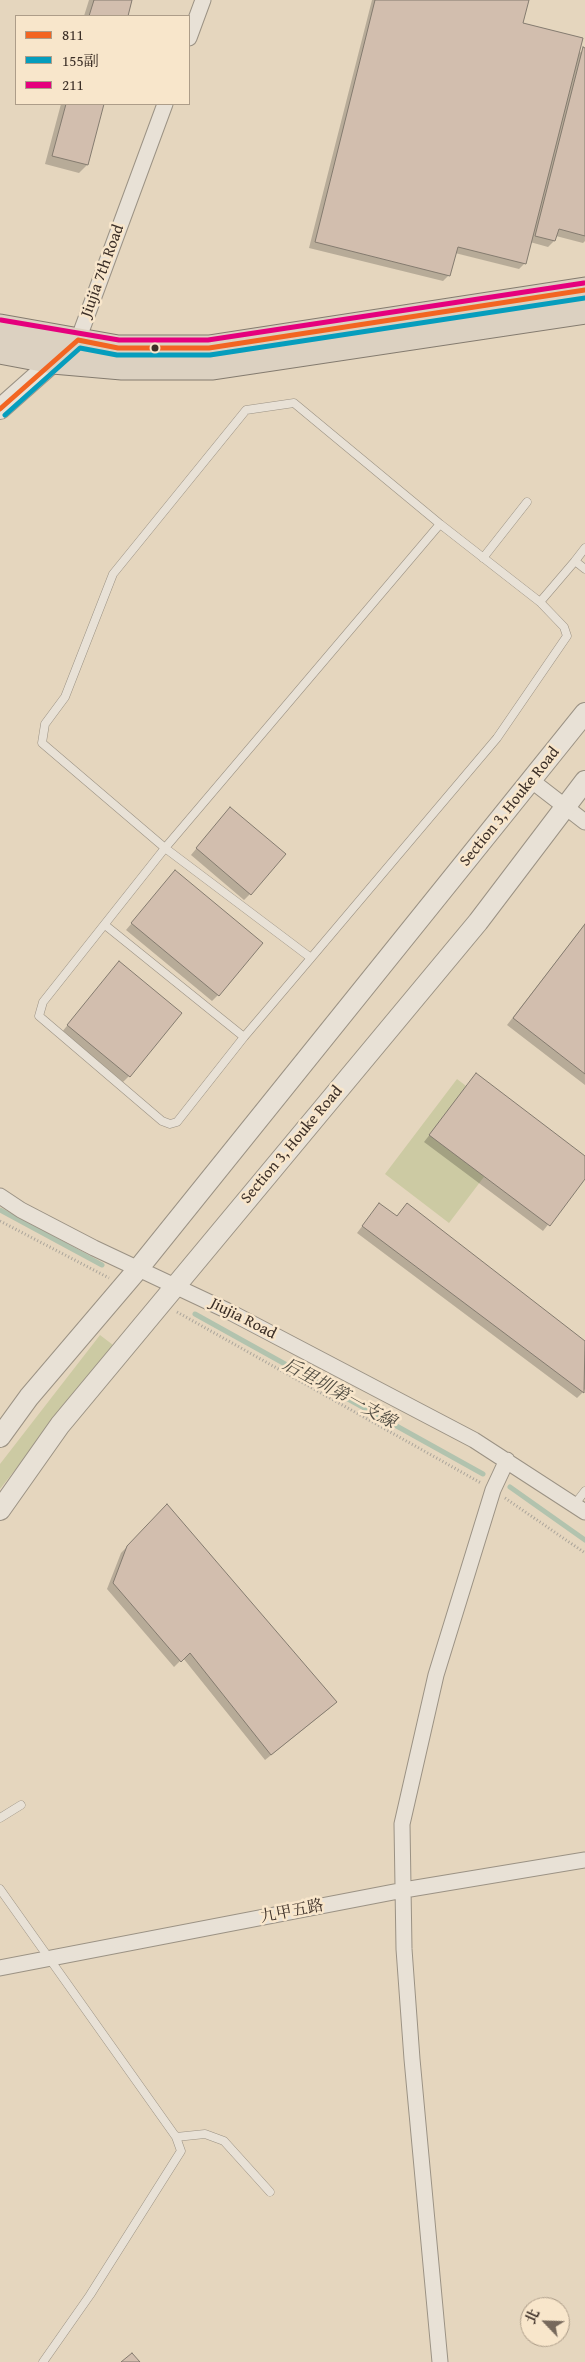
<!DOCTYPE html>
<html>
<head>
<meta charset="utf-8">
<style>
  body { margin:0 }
  #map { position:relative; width:585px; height:2362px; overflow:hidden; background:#e5d6be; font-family:"Gentium Book Plus","Noto Serif TC",serif }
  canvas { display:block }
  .legend { position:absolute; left:15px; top:15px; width:175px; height:90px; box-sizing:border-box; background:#f8e6cb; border:1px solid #ad9d89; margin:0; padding:6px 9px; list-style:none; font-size:15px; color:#3c2f27 }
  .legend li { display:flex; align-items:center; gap:10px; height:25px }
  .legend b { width:25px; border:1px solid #ad9d89 }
  .north { position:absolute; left:520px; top:2297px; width:50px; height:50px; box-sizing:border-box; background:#f8e6cb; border:1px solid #ad9d89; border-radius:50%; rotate:294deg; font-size:14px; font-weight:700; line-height:20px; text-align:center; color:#3c2f27 }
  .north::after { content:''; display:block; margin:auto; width:18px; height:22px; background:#77695c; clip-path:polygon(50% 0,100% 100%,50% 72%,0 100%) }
</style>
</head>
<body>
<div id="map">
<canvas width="585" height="2362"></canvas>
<ul class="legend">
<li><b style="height:6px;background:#f26522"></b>811</li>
<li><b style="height:6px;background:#069dbd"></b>155副</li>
<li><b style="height:6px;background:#e5007d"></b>211</li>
</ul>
<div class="north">北</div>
</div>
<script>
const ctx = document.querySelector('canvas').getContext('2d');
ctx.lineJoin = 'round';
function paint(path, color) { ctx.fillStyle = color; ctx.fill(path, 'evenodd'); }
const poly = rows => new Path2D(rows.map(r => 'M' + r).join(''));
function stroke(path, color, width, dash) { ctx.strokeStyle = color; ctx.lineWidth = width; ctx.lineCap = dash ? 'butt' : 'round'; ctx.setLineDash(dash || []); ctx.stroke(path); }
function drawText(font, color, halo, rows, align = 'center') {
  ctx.font = font + ' "Gentium Book Plus","Noto Serif TC",serif'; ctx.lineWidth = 5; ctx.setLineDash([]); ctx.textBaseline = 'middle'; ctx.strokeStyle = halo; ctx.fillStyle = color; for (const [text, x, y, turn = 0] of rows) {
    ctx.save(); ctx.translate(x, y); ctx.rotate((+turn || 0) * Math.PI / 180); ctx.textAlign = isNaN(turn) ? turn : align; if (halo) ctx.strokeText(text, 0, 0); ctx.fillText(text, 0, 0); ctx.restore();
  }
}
paint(poly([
  [457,1079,521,1128,449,1223,385,1174],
  [100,1335,113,1345,0,1489,0,1464]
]), '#cccaa3');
paint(poly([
  [89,0,131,0,127,16,84,16],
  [372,0,527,0,521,24,578,54,585,49,585,241,583,243,556,236,554,241,548,247,530,242,525,263,519,269,455,253,449,275,443,281,309,248],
  [61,104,103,104,87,165,79,173,45,164],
  [224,815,250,894,244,900,191,855],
  [175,872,218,995,212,1001,126,930],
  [585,924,585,1085,507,1025],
  [113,969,129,1076,123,1082,62,1032],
  [476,1075,585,1158,585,1177,543,1231,424,1142],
  [379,1204,396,1217,407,1205,585,1342,585,1389,583,1392,577,1398,357,1233],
  [167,1506,330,1708,265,1760,183,1658,174,1667,107,1589,121,1553]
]), '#0003');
stroke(poly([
  [0,1210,102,1265],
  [195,1314,483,1474],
  [510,1487,585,1540]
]), '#b2c3ae', 5);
const building = poly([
  [94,0,132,0,128,16,89,16,94,0],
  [375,0,529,0,523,23,583,38,526,264,458,247,450,276,315,242,375,0],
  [583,47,585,48,585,236,559,229,555,241,535,236,583,47],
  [66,104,104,104,88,165,52,156,66,104],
  [230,807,286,854,251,895,196,848,230,807],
  [175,870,263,943,219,996,131,923,175,870],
  [585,924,585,1074,513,1018,585,924],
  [119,961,182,1013,130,1077,67,1025,119,961],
  [476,1073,585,1156,585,1179,550,1226,429,1135,476,1073],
  [379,1203,397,1216,407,1203,585,1341,584,1393,362,1226,379,1203],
  [167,1504,337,1702,271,1755,190,1653,181,1662,113,1583,127,1546,167,1504],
  [132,2353,140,2362,121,2362,132,2353]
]);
paint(building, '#d2beae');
stroke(building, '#847b6f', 1);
const service = poly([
  [585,548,575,561,585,569],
  [483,558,527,502],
  [540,602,575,561],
  [105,925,244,1037],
  [311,958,165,848,42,743,45,724,65,697,113,574,246,410,294,403,440,524,540,602,564,627,567,636,497,738,311,958,244,1037,177,1122,170,1124,162,1121,39,1016,43,1002,165,848,440,524],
  [575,1504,585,1491],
  [0,1818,21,1805],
  [0,1889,176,2137,181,2151,90,2295,43,2362],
  [176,2137,205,2134,224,2141,270,2192]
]);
const minor = poly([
  [189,38,203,0],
  [78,340,165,104],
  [532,781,585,822],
  [0,1196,21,1210,94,1248,230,1312,474,1440,585,1512],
  [0,1968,404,1890,585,1860],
  [440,2362,412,2059,404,1949,402,1824,436,1675,493,1490,507,1460]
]);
const tertiary = poly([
  [0,409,62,354],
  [0,1437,29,1397,138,1269,585,713],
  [0,1510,60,1425,478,922,585,781]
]);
const primary = poly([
  [0,327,118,348,209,348,585,290],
  [0,351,53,361,122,367,213,367,585,311]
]);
stroke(service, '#9b9284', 9);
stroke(minor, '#9b9284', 17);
stroke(tertiary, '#9b9284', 22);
stroke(primary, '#847b6f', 27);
stroke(poly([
  [0,1221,109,1278],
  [177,1312,481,1483],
  [505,1498,585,1553]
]), '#aba59b', 3, [1, 2.5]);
stroke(service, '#e8e1d6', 8);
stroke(minor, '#e8e1d6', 15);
stroke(tertiary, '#e8e1d6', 20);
stroke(primary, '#dcd1c1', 25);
stroke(poly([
  [0,409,78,340,118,348,209,348,585,290]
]), '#f26522', 5);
stroke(poly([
  [5,415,80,348,117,355,210,355,585,298]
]), '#069dbd', 5);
stroke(poly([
  [1,320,119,340,208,340,584,283]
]), '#e5007d', 5);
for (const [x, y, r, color] of [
  [155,348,4.5,"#3c2f27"]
]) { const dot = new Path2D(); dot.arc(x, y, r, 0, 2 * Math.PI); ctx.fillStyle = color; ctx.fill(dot); stroke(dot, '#f8e6cb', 2); }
drawText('16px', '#3c2f27', '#f8e6cb', [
  ["Jiujia 7th Road",103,271,-70],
  ["Section 3, Houke Road",510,807,-51],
  ["Section 3, Houke Road",292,1145,-50],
  ["Jiujia Road",243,1319,27],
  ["九甲五路",292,1912,-11]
]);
drawText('italic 18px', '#4f4b41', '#f8e6cb', [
  ["后里圳第一支線",339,1394,29]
]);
</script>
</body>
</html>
